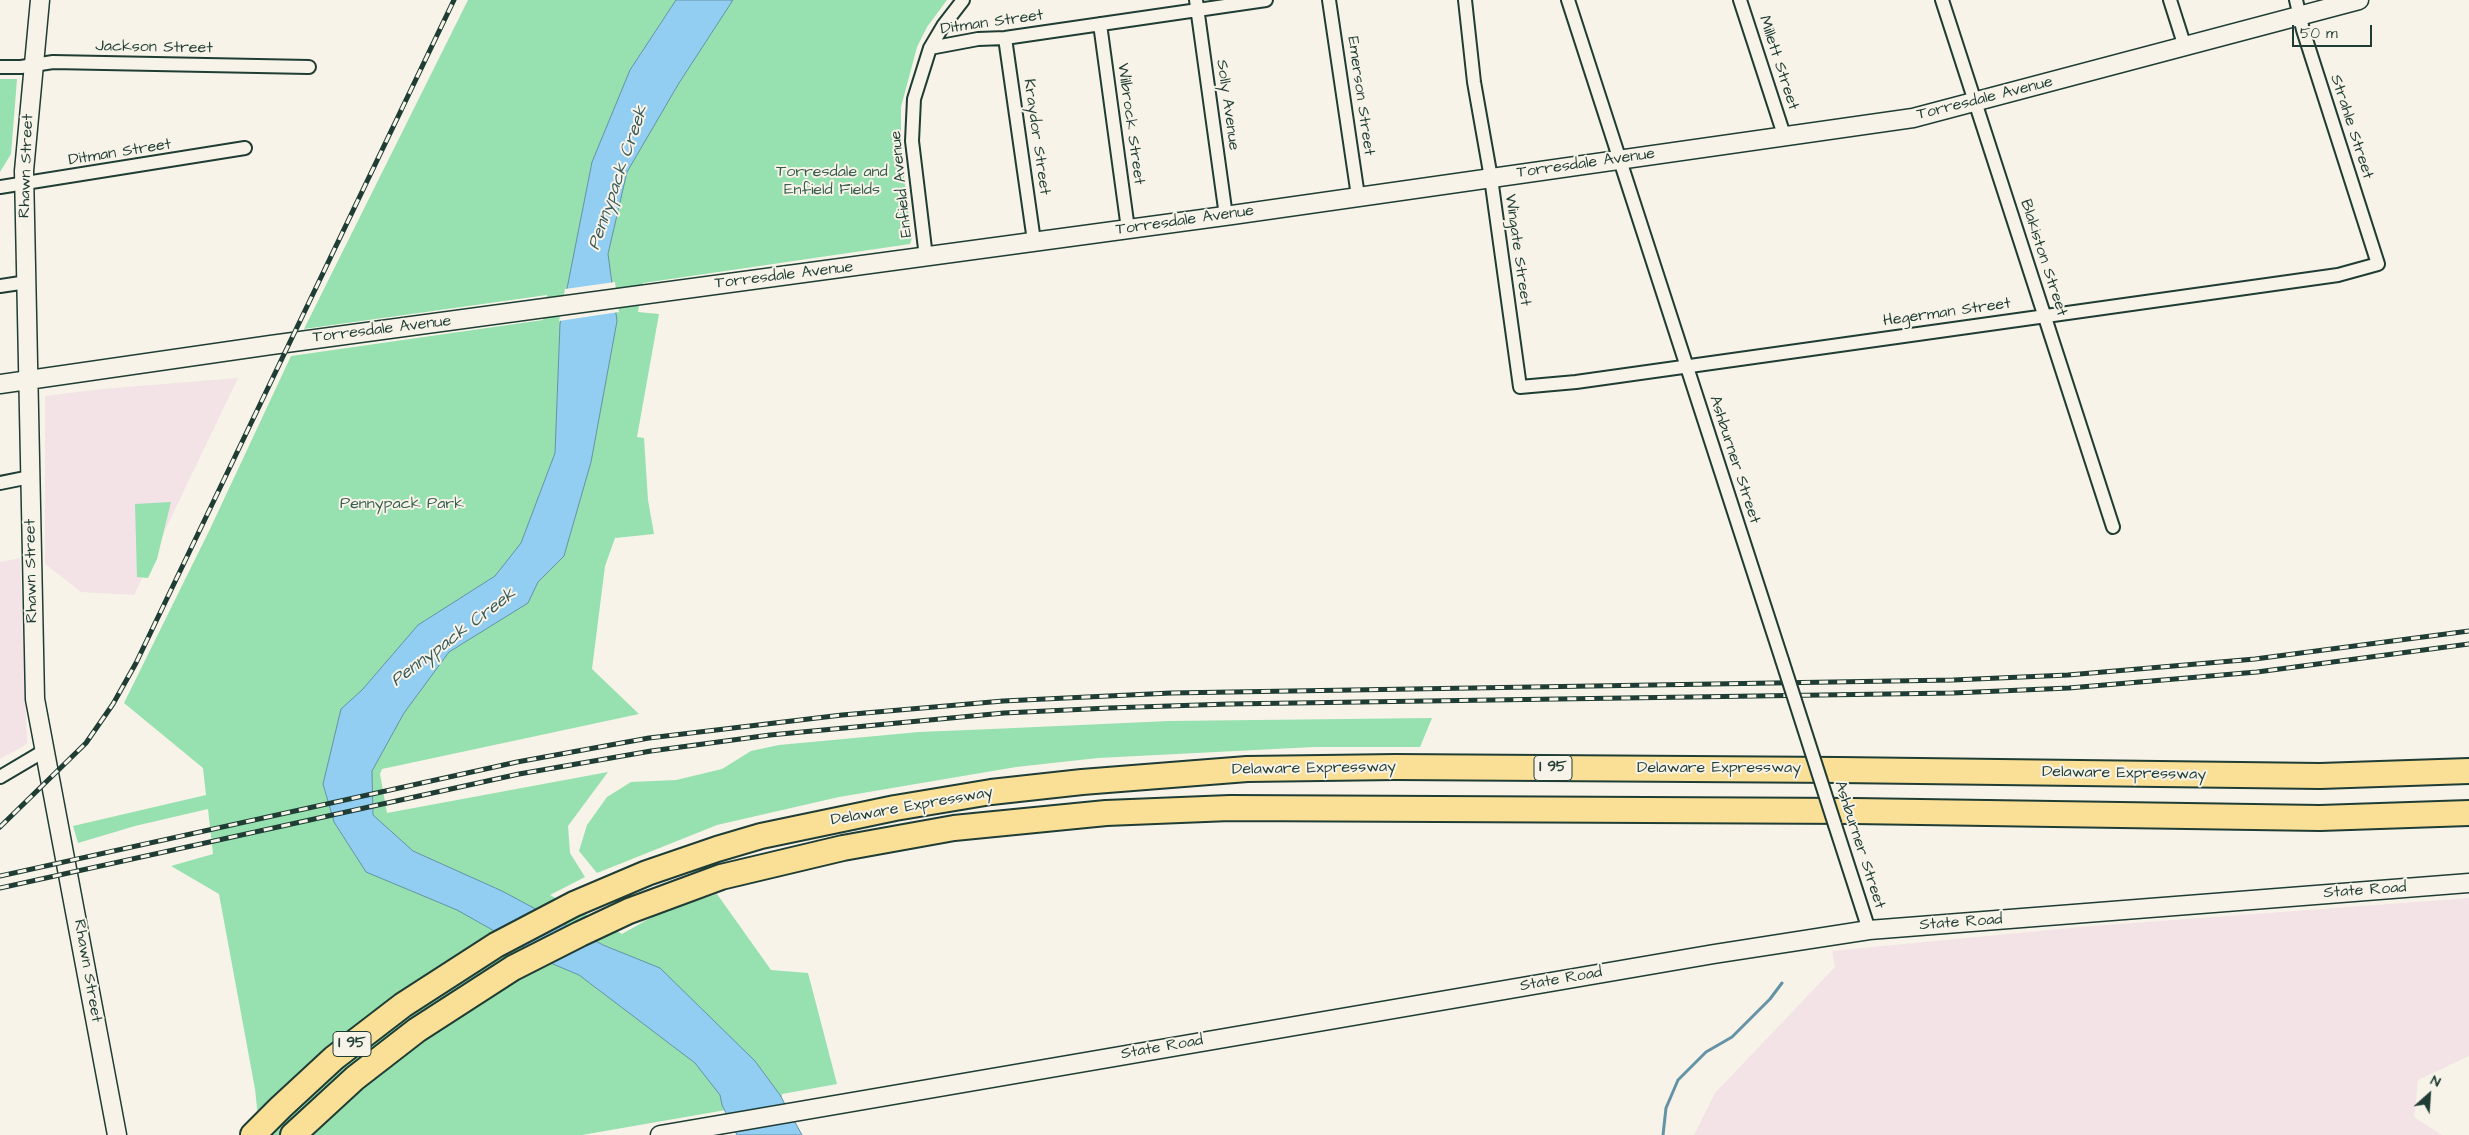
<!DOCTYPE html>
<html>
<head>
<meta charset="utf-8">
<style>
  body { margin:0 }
  #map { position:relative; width:2469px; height:1135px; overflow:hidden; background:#f7f3e8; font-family:"Architects Daughter",sans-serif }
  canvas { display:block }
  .north { position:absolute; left:2404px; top:1070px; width:50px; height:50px; -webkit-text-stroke:4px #f7f3e8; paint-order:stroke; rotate:26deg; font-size:14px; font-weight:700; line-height:20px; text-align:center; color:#1f3d34 }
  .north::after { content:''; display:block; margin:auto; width:18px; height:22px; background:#1f3d34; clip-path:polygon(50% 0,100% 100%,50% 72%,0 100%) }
  .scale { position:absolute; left:2292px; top:25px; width:80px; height:22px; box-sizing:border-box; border:2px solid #1f3d34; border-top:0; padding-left:6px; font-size:15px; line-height:18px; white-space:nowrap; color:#1f3d34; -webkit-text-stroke:4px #f7f3e8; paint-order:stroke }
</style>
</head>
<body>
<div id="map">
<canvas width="2469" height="1135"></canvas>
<div class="north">N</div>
<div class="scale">50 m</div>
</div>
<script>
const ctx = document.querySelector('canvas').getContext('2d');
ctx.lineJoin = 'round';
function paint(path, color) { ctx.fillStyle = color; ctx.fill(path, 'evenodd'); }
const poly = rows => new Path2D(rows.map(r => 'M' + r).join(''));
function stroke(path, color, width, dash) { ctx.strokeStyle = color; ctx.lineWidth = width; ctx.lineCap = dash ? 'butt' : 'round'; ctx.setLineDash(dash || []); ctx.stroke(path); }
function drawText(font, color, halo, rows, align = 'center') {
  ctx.font = font + ' "Architects Daughter",sans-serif'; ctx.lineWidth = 4; ctx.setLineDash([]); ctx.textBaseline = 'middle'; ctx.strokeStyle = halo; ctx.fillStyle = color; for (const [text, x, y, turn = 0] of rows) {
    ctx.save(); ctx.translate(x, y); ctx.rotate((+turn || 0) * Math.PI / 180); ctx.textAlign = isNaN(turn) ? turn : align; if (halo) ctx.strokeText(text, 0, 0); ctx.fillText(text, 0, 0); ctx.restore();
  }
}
paint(poly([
  [238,378,134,595,81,592,45,564,45,396,102,389],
  [20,558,27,744,0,759,0,562],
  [2469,898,2469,1056,2418,1080,2414,1117,2442,1135,1694,1135,1715,1093,1835,967,1832,951,2080,927]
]), '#f3e3e6');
paint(poly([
  [468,0,947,0,927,27,917,47,901,107,901,155,912,238,910,244,643,283,638,312,659,314,637,437,644,438,648,500,654,534,615,538,605,566,592,669,639,714,382,769,380,774,387,813,608,772,568,826,570,853,585,877,550,895,622,934,659,913,717,894,771,970,808,973,837,1084,782,1094,782,1099,766,1103,582,1135,260,1135,255,1089,219,894,171,866,213,854,208,809,135,826,78,843,73,826,206,795,203,768,124,703,210,529,291,356,543,320,547,295,304,329],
  [0,79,17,79,11,154,0,172],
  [171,502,157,559,148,578,137,577,135,504],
  [1432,718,1420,747,1314,747,1098,758,1016,767,839,797,717,825,597,873,579,851,587,825,607,797,631,782,676,780,722,769,751,751,779,745,919,732,992,729,1169,721]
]), '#97e0af');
const water = poly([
  [676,0,733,0,679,83,627,172,608,254,617,321,591,462,564,556,538,582,528,603,449,652,404,713,372,771,373,815,413,851,502,891,603,945,660,968,755,1061,780,1095,802,1135,737,1135,722,1105,720,1095,695,1063,579,975,553,964,457,910,366,872,334,822,323,784,341,709,362,690,418,625,495,576,521,543,555,453,560,324,592,162,630,70,676,0]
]);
paint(water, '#92cdf2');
stroke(water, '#6493a6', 1);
paint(poly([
  [615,282,619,312,559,321,565,289]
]), '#f7f3e8');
stroke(poly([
  [1663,1135,1666,1108,1678,1080,1706,1052,1732,1037,1770,999,1782,983]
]), '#6493a6', 3);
const street = poly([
  [1196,0,1226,216],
  [1329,0,1358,196],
  [1465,0,1474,82,1491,178,1520,387,1576,382,2338,275,2378,264,2303,30,2296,0],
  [1568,0,1782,660],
  [1740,0,1784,135],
  [1942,0,2113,527],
  [2170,0,2185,47],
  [1100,24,1128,229],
  [1005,38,1034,241],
  [930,48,978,39,1005,38,1266,0],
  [0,67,21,67,53,62,309,67],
  [0,187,245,148],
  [926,257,912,141,914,99,930,48,943,26,963,0],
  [0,286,27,282],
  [0,483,30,477],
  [0,777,44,751],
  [1835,825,1869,930]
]);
const secondary = poly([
  [40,0,24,171,35,699,117,1135],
  [0,384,271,345,1232,215,1913,118,2359,0],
  [660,1135,1714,954,1869,930,2469,883]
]);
const highway = poly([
  [253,1135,281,1107,334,1058,403,1005,496,945,574,904,647,873,717,849,761,836,895,808,991,792,1082,782,1247,769,1396,767,1839,770,2320,776,2469,771],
  [293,1135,355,1078,417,1030,513,968,580,934,629,911,721,877,843,848,954,828,1106,813,1230,808,1854,811,2320,818,2469,813]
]);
stroke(street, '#1f3d34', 16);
stroke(secondary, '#1f3d34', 21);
stroke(highway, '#1f3d34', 28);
stroke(street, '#f7f3e8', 12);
stroke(secondary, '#f7f3e8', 18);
stroke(highway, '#fadf96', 24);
const rail = poly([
  [0,827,86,743,113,704,136,663,454,0],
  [0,876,517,762,649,738,842,715,1003,701,1171,693,1953,680,2068,675,2255,659,2469,631],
  [0,888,519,774,651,751,770,735,1004,713,1109,708,1229,704,1953,693,2069,688,2257,672,2469,644]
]);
stroke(rail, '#1f3d34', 5);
stroke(rail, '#f7f3e8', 3, [9]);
const streetBridge = poly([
  [1782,660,1835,825]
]);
stroke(streetBridge, '#1f3d34', 16, []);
stroke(streetBridge, '#f7f3e8', 12);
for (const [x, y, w] of [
  [1553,768,38],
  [352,1044,38]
]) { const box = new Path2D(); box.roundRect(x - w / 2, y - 12.5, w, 25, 4); ctx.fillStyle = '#f7f3e8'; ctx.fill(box); stroke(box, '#1f3d34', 1); }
drawText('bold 15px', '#1f3d34', null, [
  ["I 95",1553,768],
  ["I 95",352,1044]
]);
drawText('16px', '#1f3d34', '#f7f3e8', [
  ["Ditman Street",992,23,-8],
  ["Jackson Street",154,48,1],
  ["Millett Street",1778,63,72],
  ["Emerson Street",1360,96,82],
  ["Torresdale Avenue",1985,99,-14],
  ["Solly Avenue",1227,105,82],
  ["Wilbrock Street",1130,124,82],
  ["Strahle Street",2351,127,72],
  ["Kraydor Street",1036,137,82],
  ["Ditman Street",120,153,-9],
  ["Torresdale Avenue",1586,164,-8],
  ["Rhawn Street",27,166,-88],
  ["Enfield Avenue",902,184,-96],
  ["Torresdale Avenue",1185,221,-8],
  ["Wingate Street",1517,250,82],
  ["Blakiston Street",2043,258,72],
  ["Torresdale Avenue",784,276,-7],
  ["Hegerman Street",1947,313,-8],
  ["Torresdale Avenue",382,330,-7],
  ["Ashburner Street",1734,460,72],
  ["Rhawn Street",32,571,-91],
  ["Delaware Expressway",1314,769,-1],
  ["Delaware Expressway",1719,769],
  ["Delaware Expressway",2124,774,1],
  ["Delaware Expressway",912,807,-10],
  ["Ashburner Street",1859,845,72],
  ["State Road",2365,891,-4],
  ["State Road",1961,923,-4],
  ["Rhawn Street",87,971,80],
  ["State Road",1561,980,-10],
  ["State Road",1162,1048,-10]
]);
drawText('16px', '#375e4d', '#f7f3e8', [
  ["Torresdale and",832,173],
  ["Enfield Fields",832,191],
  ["Pennypack Park",402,505]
]);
drawText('italic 18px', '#365a5a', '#f7f3e8', [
  ["Pennypack Creek",619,178,-71],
  ["Pennypack Creek",454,638,-37]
]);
</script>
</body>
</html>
